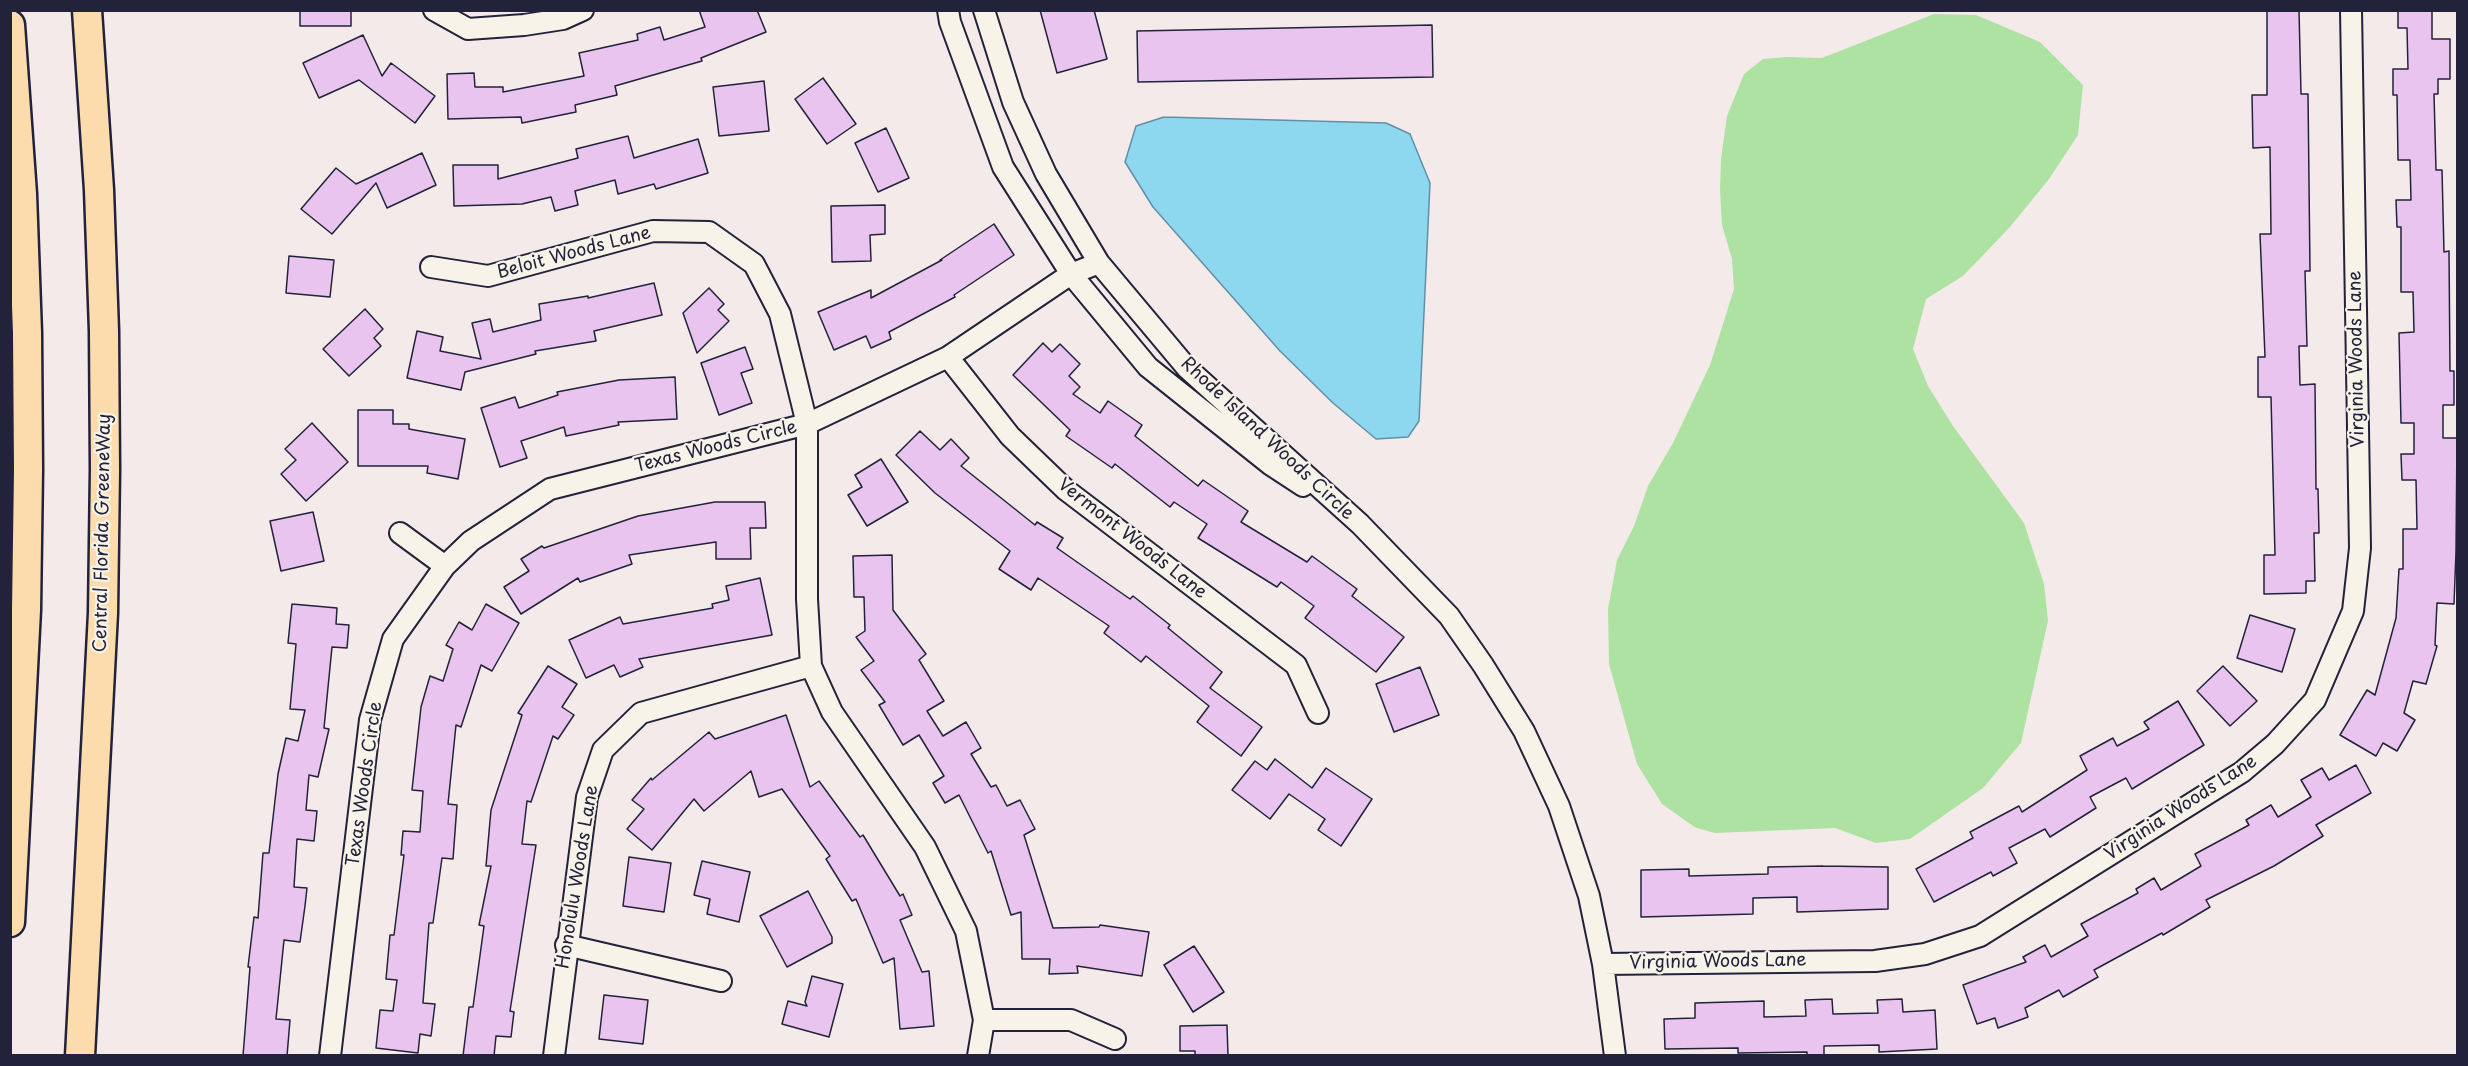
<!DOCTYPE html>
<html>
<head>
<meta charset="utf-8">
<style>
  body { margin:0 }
  #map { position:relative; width:2468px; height:1066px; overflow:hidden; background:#f4eae9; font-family:"Playpen Sans",sans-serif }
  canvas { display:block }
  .frame { position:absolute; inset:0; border:12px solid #22223b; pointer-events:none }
</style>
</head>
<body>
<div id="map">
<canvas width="2468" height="1066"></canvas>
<div class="frame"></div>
</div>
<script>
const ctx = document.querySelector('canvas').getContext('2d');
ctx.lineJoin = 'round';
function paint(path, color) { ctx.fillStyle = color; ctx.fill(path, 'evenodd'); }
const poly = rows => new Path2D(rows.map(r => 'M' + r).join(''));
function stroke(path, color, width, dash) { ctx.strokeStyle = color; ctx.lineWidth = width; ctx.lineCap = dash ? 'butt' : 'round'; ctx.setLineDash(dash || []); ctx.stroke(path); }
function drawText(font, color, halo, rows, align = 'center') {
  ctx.font = font + ' "Playpen Sans",sans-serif'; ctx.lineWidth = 4.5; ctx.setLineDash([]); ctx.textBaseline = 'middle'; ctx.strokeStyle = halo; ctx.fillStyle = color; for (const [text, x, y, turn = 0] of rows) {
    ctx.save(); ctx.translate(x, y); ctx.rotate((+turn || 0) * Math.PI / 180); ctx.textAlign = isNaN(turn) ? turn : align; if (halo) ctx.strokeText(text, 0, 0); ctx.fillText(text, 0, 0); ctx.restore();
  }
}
paint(poly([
  [1934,14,1976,15,2040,42,2083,85,2078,135,2049,179,2010,227,1963,276,1926,299,1913,349,1928,386,1953,426,2024,523,2044,584,2048,621,2021,743,1983,788,1910,839,1876,843,1835,828,1715,833,1696,828,1662,804,1637,764,1609,664,1608,609,1617,560,1634,526,1648,486,1673,443,1710,365,1734,289,1732,259,1722,225,1720,190,1721,159,1727,116,1744,74,1763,59,1786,57,1822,58]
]), '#aee2a3');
const water = poly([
  [1164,117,1386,123,1410,134,1430,183,1419,421,1408,437,1376,439,1333,403,1280,351,1153,207,1125,162,1136,126,1164,117]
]);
paint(water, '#8dd8ee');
stroke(water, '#628fa6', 1.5);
const building = poly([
  [300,10,351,10,351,26,300,26,300,10],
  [699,10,757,10,766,32,701,58,702,61,615,86,617,95,575,105,576,112,522,123,521,117,448,119,447,74,474,73,475,87,503,87,503,92,584,76,579,53,638,40,637,34,660,27,664,40,705,27,699,10],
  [1040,10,1094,10,1107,59,1057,73,1040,10],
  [2267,10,2299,10,2301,94,2308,94,2310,271,2305,271,2307,346,2299,346,2300,385,2315,384,2316,489,2318,489,2319,533,2314,533,2315,581,2306,581,2306,593,2264,594,2264,555,2275,555,2271,397,2258,397,2258,357,2265,357,2260,234,2271,234,2270,147,2253,148,2252,95,2267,95,2267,10],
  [2398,10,2432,10,2432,39,2450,39,2450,79,2438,79,2438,94,2434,94,2436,170,2442,170,2444,252,2449,251,2450,371,2454,371,2454,405,2443,405,2443,438,2457,438,2456,552,2454,604,2437,603,2435,645,2437,646,2426,684,2413,681,2404,713,2415,720,2397,751,2383,743,2376,756,2340,735,2367,690,2375,695,2396,618,2399,569,2403,569,2403,529,2417,529,2416,480,2402,480,2401,454,2414,454,2414,423,2401,423,2399,333,2414,332,2413,292,2401,292,2401,227,2397,227,2396,200,2411,200,2410,160,2398,160,2397,95,2393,95,2393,69,2408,69,2407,28,2398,28,2398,10],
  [1432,25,1433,77,1138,82,1137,31,1432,25],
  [363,35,382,76,391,63,435,96,415,123,359,80,319,98,303,63,363,35],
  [823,78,856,124,827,144,795,99,823,78],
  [764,81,769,131,719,136,713,87,764,81],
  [886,128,909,178,878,192,855,143,886,128],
  [628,136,634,158,698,139,708,173,656,189,654,184,618,194,615,180,575,191,578,205,555,211,551,197,522,204,454,206,453,165,498,165,498,179,578,158,576,149,628,136],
  [422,153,436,185,387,208,376,183,332,234,301,209,336,168,356,184,422,153],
  [885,205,885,234,870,235,871,261,832,262,831,206,885,205],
  [994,224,1014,255,954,295,955,297,889,332,891,339,871,348,866,336,834,350,818,312,871,290,871,298,942,260,940,260,994,224],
  [289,256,334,260,330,297,286,293,289,256],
  [654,283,662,315,594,331,596,341,535,351,536,354,465,372,461,390,407,378,417,331,443,337,440,351,481,359,472,323,490,319,493,332,541,320,539,304,588,296,588,298,654,283],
  [709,288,724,304,718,310,729,321,697,353,683,313,709,288],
  [365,309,383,329,374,338,381,346,349,376,323,349,365,309],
  [1043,343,1052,352,1060,344,1080,364,1069,376,1080,387,1073,394,1100,413,1108,401,1142,425,1135,436,1198,486,1203,480,1248,511,1241,522,1307,562,1312,556,1357,589,1352,596,1404,637,1376,672,1305,618,1314,606,1281,582,1277,587,1198,538,1207,524,1174,502,1170,507,1115,464,1112,468,1066,436,1070,430,1013,375,1043,343],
  [745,347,753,369,741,373,752,403,719,415,701,363,745,347],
  [675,377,677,419,618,422,619,425,566,436,564,427,521,441,527,458,500,467,481,408,515,397,519,408,558,395,557,392,619,380,675,377],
  [358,410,393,410,393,424,409,424,409,429,465,439,458,479,427,473,428,466,358,466,358,410],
  [312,423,348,462,306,501,281,474,296,460,285,449,312,423],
  [920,431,940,450,951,439,969,458,961,466,1035,525,1037,522,1063,538,1057,548,1130,599,1133,596,1170,625,1168,628,1222,672,1210,688,1262,727,1241,756,1197,722,1209,706,1146,656,1141,662,1104,633,1109,626,1038,578,1031,590,999,569,1010,551,935,493,896,455,920,431],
  [881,459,908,502,867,526,848,495,862,487,855,475,881,459],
  [715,502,765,502,766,528,750,528,751,559,716,559,716,542,629,555,632,564,580,582,578,578,521,614,504,587,529,571,521,559,542,546,544,548,638,516,715,502],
  [313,512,324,561,281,571,270,521,313,512],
  [892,555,893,610,926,654,919,660,944,701,927,711,943,736,966,722,981,748,971,754,991,787,996,785,1007,806,1020,800,1035,829,1024,835,1053,928,1099,927,1100,925,1149,932,1142,976,1077,966,1078,973,1049,974,1050,959,1022,959,1021,912,1011,915,991,851,988,853,959,795,945,803,933,783,944,776,919,735,903,745,879,705,885,702,861,670,874,661,856,637,865,631,864,597,854,597,853,556,892,555],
  [760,578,772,635,639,659,643,667,620,677,614,665,586,678,569,640,620,617,623,624,713,608,712,604,729,600,726,586,760,578],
  [292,604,337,608,336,624,349,625,347,648,332,647,324,728,329,729,318,777,309,775,306,810,317,811,314,841,297,839,294,887,307,888,305,906,300,942,284,940,276,1019,290,1020,287,1056,243,1056,250,967,248,967,254,917,258,918,263,853,269,853,278,774,286,738,298,741,305,710,290,709,296,644,288,643,292,604],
  [486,604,519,623,492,671,481,665,461,727,456,725,448,804,457,805,453,859,442,858,433,923,429,923,423,1003,435,1004,431,1036,420,1034,418,1053,376,1048,380,1010,393,1011,397,980,386,979,390,935,394,935,404,855,401,855,403,831,420,832,423,791,412,790,421,707,430,676,443,681,453,649,446,645,459,622,472,630,486,604],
  [2250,615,2295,629,2282,672,2237,658,2250,615],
  [548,666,577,684,562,707,574,715,558,739,553,736,531,802,527,801,522,844,536,845,510,1011,514,1012,511,1037,496,1036,494,1056,463,1056,469,1007,473,1007,484,926,479,925,491,866,486,866,491,810,522,715,518,713,548,666],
  [2223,666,2257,701,2230,726,2197,691,2223,666],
  [1420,667,1439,715,1394,732,1376,684,1420,667],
  [2178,701,2204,745,2132,789,2126,778,2090,797,2096,808,2050,837,2045,829,2009,848,2017,863,1993,876,1991,872,1934,902,1916,869,1973,838,1970,832,2019,806,2022,812,2087,770,2080,756,2113,738,2117,746,2149,729,2144,722,2178,701],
  [786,715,810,787,819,781,860,837,863,835,900,896,903,894,912,915,900,920,922,972,929,971,934,1026,900,1029,894,958,883,963,856,899,852,901,826,859,830,856,782,789,759,797,751,771,704,811,694,799,652,850,627,829,644,809,632,800,651,778,652,780,709,732,715,739,786,715],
  [1275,759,1312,788,1326,768,1372,799,1341,846,1318,830,1325,819,1289,794,1270,819,1232,790,1255,761,1267,770,1275,759],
  [2356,765,2371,793,2316,825,2323,836,2274,866,2206,900,2210,907,2163,935,2162,933,2094,970,2098,977,2063,997,2059,990,2025,1008,2028,1017,1998,1028,1995,1018,1977,1024,1963,985,2026,962,2023,957,2045,945,2051,957,2088,936,2081,924,2138,893,2136,889,2154,878,2161,890,2201,866,2195,854,2249,825,2246,820,2271,805,2278,817,2311,797,2301,780,2322,768,2329,780,2356,765],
  [629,857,671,863,664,912,623,906,629,857],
  [702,861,750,872,739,922,707,914,710,899,694,895,702,861],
  [1823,866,1888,867,1888,909,1797,912,1797,897,1753,898,1753,914,1641,917,1641,870,1689,869,1689,876,1768,874,1768,867,1823,866],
  [808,891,832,937,832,943,787,967,760,916,808,891],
  [1194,946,1224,992,1193,1012,1164,965,1194,946],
  [812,976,843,984,829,1037,782,1024,788,1001,807,1006,805,1002,812,976],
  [604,995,648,1000,643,1044,599,1039,604,995],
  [1832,999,1833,1014,1878,1013,1877,1000,1902,999,1903,1012,1935,1010,1937,1049,1879,1052,1879,1045,1824,1046,1824,1056,1807,1056,1807,1052,1738,1053,1738,1048,1665,1049,1664,1019,1695,1018,1695,1003,1764,1001,1764,1017,1806,1016,1805,1000,1832,999],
  [1227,1025,1228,1056,1195,1056,1195,1051,1180,1051,1180,1026,1227,1025]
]);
paint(building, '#e9c4ef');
stroke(building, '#22223b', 1.5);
const minor = poly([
  [434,10,468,29,524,25,563,19,583,10],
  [948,10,950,22,1003,167,1071,274,1148,367,1271,465,1303,486],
  [984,10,1013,102,1046,174,1099,263,1187,368,1360,524,1449,616,1483,665,1524,731,1559,806,1589,896,1603,964,1615,1056],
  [431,267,488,276,653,231,709,232,754,264,780,314,807,424,807,599,811,666,832,712,925,847,966,931,984,1020,978,1056],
  [948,357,1010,436,1066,490,1296,665,1318,713],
  [400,533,445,566],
  [566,945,721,981],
  [1603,964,1875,961,1925,954,1980,936,2242,772,2275,744,2315,700,2353,611,2360,548,2351,10],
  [984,1020,1071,1020,1115,1039],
  [330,1056,370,720,393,639,445,566,471,541,550,489,807,424,948,357,1071,274,1099,263],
  [554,1056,587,797,603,750,641,713,811,666]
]);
const highway = poly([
  [10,25,22,194,27,333,28,470,26,610,10,922],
  [80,1056,103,613,105,470,104,331,99,190,87,10]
]);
stroke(minor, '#22223b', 24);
stroke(highway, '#22223b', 33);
stroke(minor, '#f7f3e8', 20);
stroke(highway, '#fcdcac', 28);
drawText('18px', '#22223b', '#f7f3e8', [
  ["Beloit Woods Lane",574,253,-15],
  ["Virginia Woods Lane",2357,359,-91],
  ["Rhode Island Woods Circle",1267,439,43],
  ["Texas Woods Circle",716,447,-14],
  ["Central Florida GreeneWay",103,533,-89],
  ["Vermont Woods Lane",1132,539,38],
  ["Texas Woods Circle",365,784,-82],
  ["Virginia Woods Lane",2181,808,-33],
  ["Honolulu Woods Lane",578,877,-81],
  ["Virginia Woods Lane",1718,962,-1]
]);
</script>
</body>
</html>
